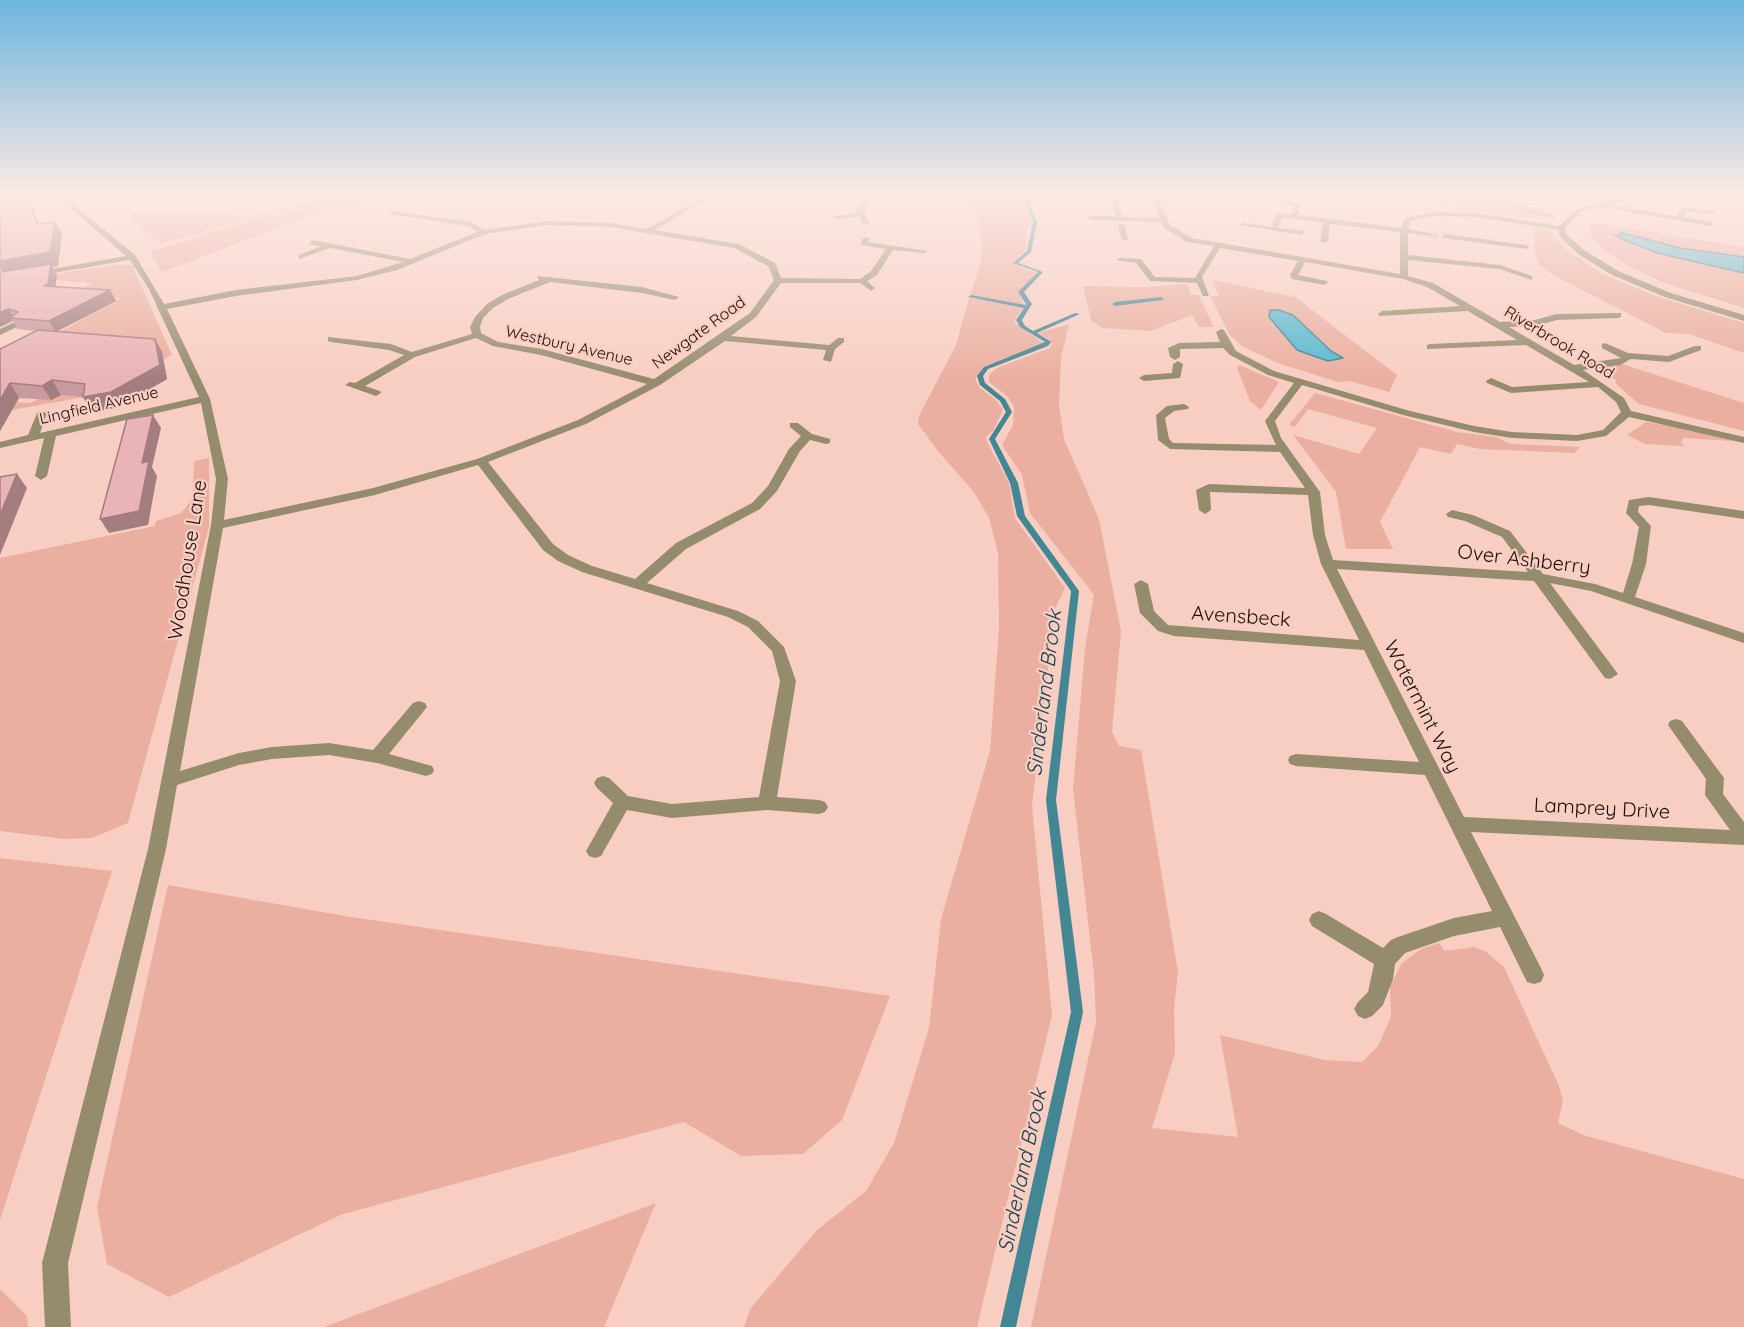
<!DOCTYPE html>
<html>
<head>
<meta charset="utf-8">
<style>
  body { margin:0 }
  canvas { display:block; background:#f8cec3 }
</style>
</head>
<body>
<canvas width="1744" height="1327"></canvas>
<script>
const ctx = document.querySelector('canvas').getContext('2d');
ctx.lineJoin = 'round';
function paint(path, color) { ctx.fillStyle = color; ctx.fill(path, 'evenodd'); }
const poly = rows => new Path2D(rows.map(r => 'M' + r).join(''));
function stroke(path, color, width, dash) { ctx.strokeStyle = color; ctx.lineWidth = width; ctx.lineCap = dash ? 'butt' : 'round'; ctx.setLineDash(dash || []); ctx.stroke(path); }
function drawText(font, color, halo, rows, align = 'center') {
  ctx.font = font + ' Quicksand,sans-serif'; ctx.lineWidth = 4.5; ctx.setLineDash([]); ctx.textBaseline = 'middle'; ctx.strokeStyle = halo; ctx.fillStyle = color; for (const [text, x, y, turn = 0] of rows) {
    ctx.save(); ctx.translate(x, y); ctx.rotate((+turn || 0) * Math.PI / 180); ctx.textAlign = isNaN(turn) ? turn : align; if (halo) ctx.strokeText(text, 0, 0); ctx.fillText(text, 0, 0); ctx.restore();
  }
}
paint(poly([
  [344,194,358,194,227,225,161,244,127,215,135,213,167,212,229,214,246,218],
  [363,194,387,194,312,215,162,272,150,252,230,226],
  [1028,194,1023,202,1032,221,1027,228,1026,251,1013,262,1024,269,1037,273,1018,292,1024,305,970,295,981,263,981,236,972,195],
  [1403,194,1487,194,1554,213,1548,217,1528,218,1476,211],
  [1591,222,1744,247,1744,308,1662,282,1627,265,1601,248,1590,234],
  [1533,225,1550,231,1565,249,1603,274,1656,296,1744,323,1744,353,1689,334,1666,333,1555,276,1540,265,1534,251],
  [114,265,132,265,172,355,108,393,0,412,0,401,31,403,131,347,47,339,121,298,71,295,92,283,29,278],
  [1212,280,1295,297,1397,375,1389,392,1350,381,1338,382,1278,363,1242,346,1230,335,1210,296,1219,296],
  [1184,284,1188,285,1191,295,1199,295,1214,327,1199,327,1192,315,1151,331,1102,328,1091,320,1083,286,1147,287],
  [969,298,1024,307,1016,317,1015,323,1043,343,985,366,975,379,980,388,996,400,1003,410,993,431,985,438,1009,483,1015,518,1065,588,1055,609,1032,806,1052,1015,977,1327,744,1327,750,1309,817,1230,866,1191,894,1143,929,1028,941,919,990,751,999,628,998,553,989,518,974,492,938,451,918,424,919,416,956,345],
  [1069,324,1061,358,1059,404,1064,439,1099,519,1121,631,1112,732,1119,746,1141,750,1178,973,1174,1008,1175,1053,1152,1128,1238,1137,1220,1035,1325,1060,1362,1062,1378,1046,1391,1017,1390,986,1402,963,1421,949,1439,943,1445,951,1474,947,1485,951,1504,967,1559,1086,1563,1101,1558,1123,1583,1135,1744,1179,1744,1327,1031,1327,1096,1022,1094,975,1073,789,1085,648,1094,595,1030,513,1022,475,1002,445,1013,425,1014,406,1007,396,989,382,989,375,997,368,1050,348,1052,345,1050,340,1038,333],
  [1622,364,1744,403,1744,431,1639,404,1616,384,1616,380,1597,367],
  [1239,365,1279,382,1261,410,1250,401,1237,368],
  [1315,393,1457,432,1496,437,1511,444,1580,447,1574,453,1480,449,1457,444,1451,454,1420,447,1380,522,1393,549,1346,549,1336,492,1293,435,1359,454,1377,428,1308,409,1295,427,1289,425],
  [1646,422,1710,433,1734,441,1684,438,1681,442,1684,446,1645,444,1627,435],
  [209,458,209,527,128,823,92,838,64,839,0,831,0,558,155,526,156,521,181,513,190,502,193,493,194,461],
  [0,858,112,871,0,1220],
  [168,885,345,916,890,996,842,1120,803,1154,741,1156,684,1122,340,1215,169,1297,107,1264,97,1207],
  [656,1203,604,1327,324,1327],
  [0,1289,27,1316,28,1327,0,1327]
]), '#eaafa0');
const water = poly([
  [1620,232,1680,248,1744,257,1744,273,1657,253,1620,238,1620,232],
  [1270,310,1279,310,1293,315,1331,351,1343,358,1328,361,1297,350,1269,317,1270,310]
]);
paint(water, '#53bad0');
stroke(water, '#438694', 1.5);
paint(poly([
  [1030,194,1034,194,1029,202,1037,222,1031,252,1018,263,1043,272,1024,292,1032,304,1022,320,1025,326,1033,331,1075,313,1080,314,1037,333,1050,341,1051,342,1048,346,988,369,983,376,985,383,1005,399,1012,412,995,439,1018,483,1025,516,1079,591,1056,800,1083,1012,1016,1327,1000,1327,1071,1012,1046,800,1071,591,1017,516,1010,483,989,439,1006,412,1000,401,980,385,977,376,984,367,1045,342,1020,327,1016,320,1024,308,968,297,971,295,1026,305,1026,304,1018,292,1038,272,1013,263,1027,251,1033,222,1025,202,1030,194],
  [1463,194,1469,194,1556,217,1554,218,1463,194],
  [1612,234,1620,235,1622,236,1620,237,1614,236,1612,234],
  [1161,297,1164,299,1163,300,1115,306,1112,304,1115,302,1161,297]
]), '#438694');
stroke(poly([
  [1430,234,1446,236]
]), '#d7b1a7', 8, [8, 4]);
paint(poly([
  [54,194,61,194,135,255,164,304,236,290,357,276,403,262,330,248,299,259,299,255,321,246,309,244,312,240,410,259,477,232,469,226,389,214,391,211,471,222,484,230,548,221,610,223,647,229,709,194,716,194,655,230,739,244,775,263,781,278,860,279,871,271,886,249,861,245,862,239,866,237,870,239,868,242,928,251,924,253,893,250,877,275,867,281,875,288,871,291,860,283,781,283,756,317,731,336,829,345,838,338,844,338,844,342,835,349,831,362,823,360,826,350,725,341,660,385,586,424,488,462,553,544,568,555,592,566,635,579,676,543,752,503,768,486,789,449,801,436,790,427,790,423,798,423,812,434,830,439,830,443,826,444,810,440,800,451,777,491,760,509,686,549,647,583,738,611,758,621,784,647,796,681,777,797,819,800,825,802,828,807,825,812,819,814,767,810,672,818,627,810,601,856,595,858,589,856,586,851,613,803,597,788,594,783,597,778,603,776,609,778,628,796,672,804,759,797,780,681,772,651,748,627,728,617,582,572,558,561,543,550,478,465,375,495,223,528,180,771,239,753,272,747,329,743,373,750,413,703,419,701,425,703,427,707,389,754,432,766,434,770,432,774,426,776,377,763,329,755,272,759,239,765,177,785,166,849,68,1263,71,1327,45,1327,42,1263,148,849,211,525,216,479,201,403,56,436,47,476,41,480,35,476,44,438,0,448,0,442,28,435,38,411,47,413,40,433,199,397,149,289,130,260,0,282,0,278,126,256,54,194],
  [548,225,610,227,734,248,768,266,774,280,750,313,654,379,542,349,498,342,481,333,480,327,483,318,493,308,508,299,550,282,642,293,675,300,679,297,642,287,537,276,539,280,502,295,487,304,475,317,470,327,472,334,412,352,391,344,328,337,328,341,331,342,389,350,404,355,355,383,350,382,345,385,376,396,381,393,380,391,365,386,415,357,476,338,493,346,541,355,647,384,578,420,477,459,373,488,224,520,228,479,210,399,167,309,236,296,357,280,397,270,485,234,548,225],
  [176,194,216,194,179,196,176,194],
  [558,194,567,194,550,201,545,200,558,194],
  [869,194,875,194,864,210,869,224,863,224,860,217,836,219,832,217,858,213,856,210,869,194],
  [1150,194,1156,194,1170,225,1192,238,1400,274,1400,232,1330,224,1328,241,1324,243,1320,241,1323,223,1282,217,1278,228,1305,231,1302,235,1240,225,1244,223,1271,227,1276,213,1292,214,1293,207,1284,202,1287,200,1299,205,1299,215,1401,228,1405,218,1432,212,1476,213,1559,226,1576,210,1637,194,1647,194,1610,205,1677,216,1681,209,1687,207,1717,212,1715,215,1687,211,1683,217,1714,222,1711,226,1601,207,1580,212,1565,228,1566,234,1584,250,1618,271,1671,293,1744,315,1744,321,1665,297,1612,275,1578,254,1560,237,1558,230,1476,217,1432,216,1411,221,1408,229,1434,234,1430,236,1408,233,1408,255,1500,265,1532,276,1532,280,1499,269,1408,260,1408,276,1433,283,1500,322,1535,320,1556,314,1621,313,1621,317,1618,318,1557,320,1536,326,1509,327,1574,365,1621,358,1602,348,1602,344,1605,343,1628,353,1668,356,1695,346,1701,346,1701,350,1669,362,1631,359,1620,365,1583,370,1624,398,1631,411,1744,437,1744,443,1629,417,1606,436,1577,441,1512,438,1474,432,1403,415,1302,385,1275,421,1281,438,1320,492,1325,535,1333,560,1528,572,1502,537,1465,521,1448,517,1446,514,1452,510,1473,515,1510,531,1543,574,1595,584,1623,593,1632,564,1639,527,1626,513,1629,500,1649,497,1744,511,1744,519,1649,505,1639,506,1638,512,1651,526,1646,564,1635,597,1744,633,1744,643,1591,591,1550,583,1615,670,1618,674,1610,679,1605,678,1534,581,1337,569,1464,817,1730,830,1705,795,1706,779,1668,725,1670,721,1676,719,1682,721,1724,778,1723,794,1744,822,1744,845,1471,832,1541,968,1544,975,1541,982,1534,984,1527,982,1500,927,1454,936,1405,953,1395,964,1393,979,1383,1005,1372,1016,1365,1019,1358,1016,1354,1009,1358,1002,1368,992,1374,964,1312,926,1309,920,1312,914,1319,911,1326,914,1383,948,1391,940,1398,937,1454,918,1492,911,1425,775,1296,766,1290,764,1288,760,1290,756,1296,754,1419,762,1364,650,1174,636,1158,631,1140,613,1134,584,1141,580,1148,584,1154,611,1168,625,1359,640,1321,564,1313,535,1308,495,1210,492,1211,510,1205,514,1199,510,1196,490,1209,484,1305,488,1280,452,1170,449,1158,440,1156,415,1167,406,1184,404,1189,407,1188,409,1174,411,1165,418,1169,439,1173,443,1276,445,1265,421,1294,383,1268,375,1230,355,1223,348,1180,349,1180,357,1175,360,1170,357,1168,348,1179,343,1220,342,1216,332,1221,329,1224,330,1236,351,1274,371,1410,411,1474,426,1512,432,1577,435,1603,430,1621,412,1616,402,1598,387,1511,393,1487,383,1486,381,1491,378,1512,387,1589,382,1526,345,1427,349,1427,345,1430,344,1517,340,1468,311,1379,316,1378,314,1382,311,1460,306,1427,287,1403,279,1305,262,1298,275,1327,281,1328,283,1324,285,1292,279,1290,275,1298,261,1220,248,1202,277,1209,296,1203,296,1197,283,1150,281,1136,263,1116,260,1120,258,1141,259,1155,277,1195,278,1214,246,1187,242,1164,228,1162,222,1091,220,1087,218,1091,216,1115,216,1112,202,1115,200,1118,202,1122,217,1160,218,1150,194],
  [1384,194,1396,194,1410,198,1407,200,1384,194],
  [1118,223,1125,225,1128,241,1121,239,1118,223],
  [1446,234,1526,245,1530,247,1526,249,1443,238,1446,234],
  [15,322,23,324,0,335,0,329,15,322],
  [1178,361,1183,364,1180,378,1144,381,1139,378,1144,375,1172,373,1173,364,1178,361]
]), '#958c6e');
paint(poly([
  [0,194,26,195,32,207,39,224,55,222,62,234,58,266,52,267,57,275,55,287,110,290,116,301,57,331,155,339,162,352,167,379,119,407,92,412,83,397,61,395,51,400,19,398,0,431,0,349,37,331,17,329,13,321,0,327,0,272,3,272,2,270,0,270]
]), '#c89a9d');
paint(poly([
  [26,195,32,207,44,237,37,224],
  [55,222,62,234,58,266,52,267,57,275,54,295,5,275,2,270,0,270,0,261],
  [110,290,116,301,56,332,49,321],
  [9,309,14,318,10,318,13,321,0,327,0,312],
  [155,339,162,352,167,379,119,407,92,412,83,397],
  [52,380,61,395,51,400,42,386],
  [10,383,19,398,0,431,0,400],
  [153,415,161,428,152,467,157,476,148,525,109,533,100,519,142,463],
  [17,474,27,488,0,555,0,515]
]), '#a37d80');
const building = poly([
  [0,194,23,194,26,195,37,224,55,222,50,252,0,261,0,194],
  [51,264,48,284,44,286,110,290,49,321,10,318,18,312,9,309,0,312,0,272,51,264],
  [38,330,155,339,160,365,111,392,83,397,85,384,52,380,42,386,10,383,0,400,0,349,38,330],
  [153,415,142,463,149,461,139,511,100,519,127,419,153,415],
  [17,474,0,515,0,477,17,474]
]);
paint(building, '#e9b3b7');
stroke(building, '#a37d80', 1.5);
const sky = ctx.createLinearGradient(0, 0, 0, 380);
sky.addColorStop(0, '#6cb6de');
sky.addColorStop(0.51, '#fce9e4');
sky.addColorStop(1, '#fce9e400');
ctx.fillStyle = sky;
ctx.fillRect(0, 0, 1744, 380);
drawText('16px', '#1d0c08', '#f8cec3', [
  ["Newgate Road",699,333,-36],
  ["Riverbrook Road",1559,343,31],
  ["Westbury Avenue",569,346,13],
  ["Lingfield Avenue",99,406,-13]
]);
drawText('20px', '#1d0c08', '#f8cec3', [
  ["Woodhouse Lane",188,560,-81],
  ["Over Ashberry",1524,560,7],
  ["Avensbeck",1241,617,4],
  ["Watermint Way",1422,707,63],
  ["Lamprey Drive",1602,809,3]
]);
drawText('italic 21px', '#103f49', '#f8cec3', [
  ["Sinderland Brook",1045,693,-83],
  ["Sinderland Brook",1023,1171,-78]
]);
</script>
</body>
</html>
